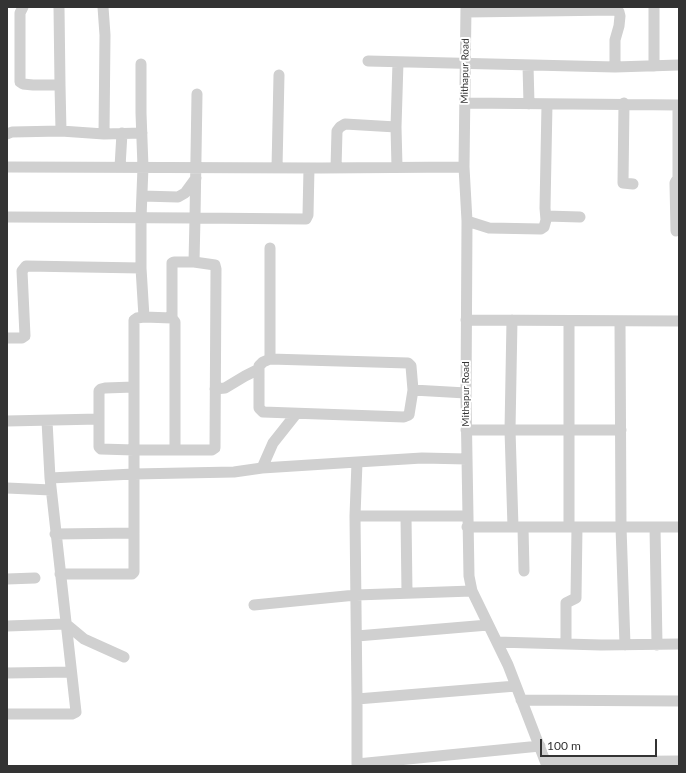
<!DOCTYPE html>
<html>
<head>
<meta charset="utf-8">
<style>
  body { margin:0 }
  #map { position:relative; width:686px; height:773px; overflow:hidden; background:#fff; font-family:Lato,sans-serif }
  canvas { display:block }
  .frame { position:absolute; inset:0; border:8px solid #333; pointer-events:none }
  .scale { position:absolute; left:540px; top:739px; width:117px; height:18px; box-sizing:border-box; border:2px solid #333; border-top:0; padding-left:5px; font-size:12px; line-height:14px; white-space:nowrap; color:#333; -webkit-text-stroke:3px #fff; paint-order:stroke }
</style>
</head>
<body>
<div id="map">
<canvas width="686" height="773"></canvas>
<div class="frame"></div>
<div class="scale">100 m</div>
</div>
<script>
const ctx = document.querySelector('canvas').getContext('2d');
ctx.lineJoin = 'round';
const poly = rows => new Path2D(rows.map(r => 'M' + r).join(''));
function stroke(path, color, width, dash) { ctx.strokeStyle = color; ctx.lineWidth = width; ctx.lineCap = dash ? 'butt' : 'round'; ctx.setLineDash(dash || []); ctx.stroke(path); }
function drawText(font, color, halo, rows, align = 'center') {
  ctx.font = font + ' Lato,sans-serif'; ctx.lineWidth = 4; ctx.setLineDash([]); ctx.textBaseline = 'middle'; ctx.strokeStyle = halo; ctx.fillStyle = color; for (const [text, x, y, turn = 0] of rows) {
    ctx.save(); ctx.translate(x, y); ctx.rotate((+turn || 0) * Math.PI / 180); ctx.textAlign = isNaN(turn) ? turn : align; if (halo) ctx.strokeText(text, 0, 0); ctx.fillText(text, 0, 0); ctx.restore();
  }
}
stroke(poly([
  [23,7,20,13,20,82,23,84,33,85,60,85,59,7],
  [103,7,105,35,104,134],
  [466,7,464,167,467,221,466,399,469,576,472,591,508,665,547,766],
  [466,12,617,10,619,12,620,16,619,26,615,40,615,67],
  [368,61,615,67,679,65],
  [141,64,141,113,143,167,141,218,141,268,144,317],
  [528,65,529,104],
  [654,66,654,7],
  [60,85,61,131],
  [197,94,195,218,306,219,308,215,309,168],
  [465,103,679,105],
  [624,103,623,183,633,184],
  [7,134,12,132,61,131,104,134,142,133],
  [7,167,321,168,464,167],
  [120,167,122,133],
  [397,167,396,127,398,62],
  [277,168,279,75],
  [336,168,337,131,340,127,345,124,396,127],
  [678,180,678,105],
  [142,196,178,197,185,193,196,178],
  [546,216,580,217],
  [7,217,195,218,194,262],
  [467,221,489,228,541,229,544,227,546,220,545,208,547,104],
  [676,231,675,183,676,181,679,180],
  [172,318,144,317,137,318,134,320,134,450,212,450,215,448,216,269,215,265,194,262,174,262,172,263,172,318,175,322,175,450],
  [466,320,679,321],
  [512,320,510,430,513,527],
  [620,321,621,527,625,645],
  [7,338,22,338,25,336,22,271,26,266,141,268],
  [270,359,408,363,411,366,413,390,409,415,404,417,263,412,259,408,259,366,263,362,270,359],
  [270,359,270,248],
  [215,389,225,388,245,376,259,369],
  [413,390,466,393],
  [7,421,99,419],
  [466,430,621,430],
  [357,462,422,458,467,459],
  [262,468,357,462,355,516,357,699],
  [50,478,134,474,234,472,262,468,273,443,296,414],
  [7,488,51,490],
  [355,516,467,516],
  [406,516,407,593],
  [467,527,679,527],
  [523,527,524,571],
  [569,527,569,321],
  [655,527,657,645],
  [55,534,134,533],
  [60,574,132,574,134,572,134,450,101,449,99,447,99,391,101,389,105,388,134,387],
  [7,579,35,578],
  [254,605,356,595,472,591],
  [7,626,66,624,84,639,124,657],
  [357,636,488,625],
  [497,642,601,645,679,644],
  [566,644,566,603,576,598,577,527],
  [7,673,71,672],
  [521,700,679,701],
  [7,714,72,714,76,712,50,478,47,421],
  [546,762,679,761],
  [357,764,540,746],
  [357,766,357,699,516,686]
]), '#d0d0d0', 11);
drawText('10px', '#333', '#fff', [
  ["Mithapur Road",465,71,-89],
  ["Mithapur Road",466,394,-90]
]);
</script>
</body>
</html>
